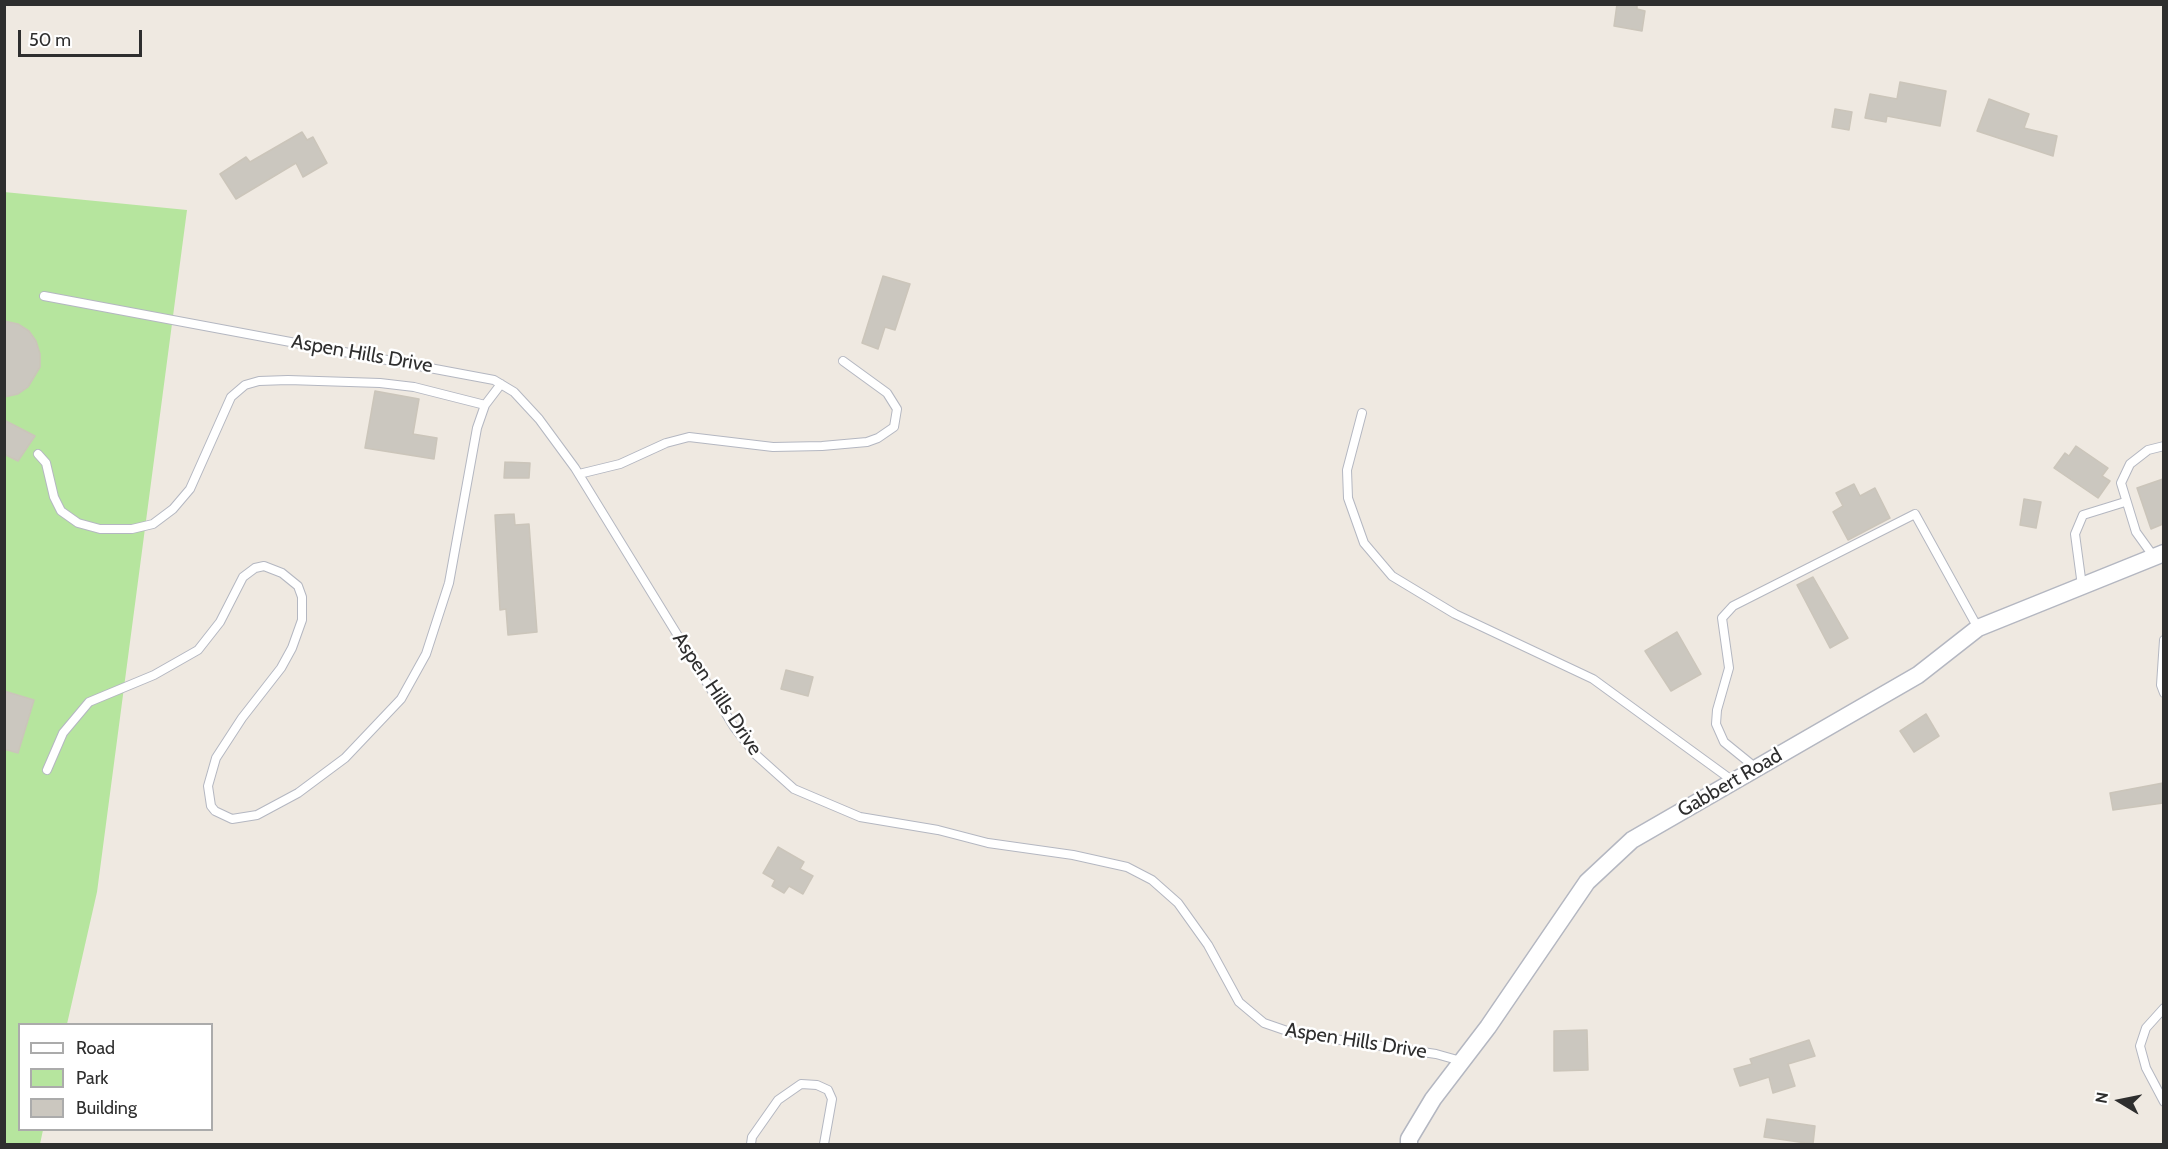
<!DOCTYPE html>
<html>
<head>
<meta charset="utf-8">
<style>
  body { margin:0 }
  #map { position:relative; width:2168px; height:1149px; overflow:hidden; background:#efe9e1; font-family:Cabin,sans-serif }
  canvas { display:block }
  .frame { position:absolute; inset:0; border:6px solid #2e2e2e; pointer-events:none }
  .legend { position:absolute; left:18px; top:1023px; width:195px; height:108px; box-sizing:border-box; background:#fff; border:2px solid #ababab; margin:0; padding:8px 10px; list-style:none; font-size:18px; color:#2e2e2e }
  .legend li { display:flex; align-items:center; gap:12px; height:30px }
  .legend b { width:30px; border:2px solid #ababab }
  .north { position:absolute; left:2090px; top:1071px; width:60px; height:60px; -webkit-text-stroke:4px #fff; paint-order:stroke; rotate:280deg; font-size:16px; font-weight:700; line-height:24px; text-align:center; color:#2e2e2e }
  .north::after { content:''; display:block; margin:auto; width:21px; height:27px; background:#2e2e2e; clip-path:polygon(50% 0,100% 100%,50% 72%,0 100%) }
  .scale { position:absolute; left:18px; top:30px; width:124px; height:27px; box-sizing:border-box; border:3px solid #2e2e2e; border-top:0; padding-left:8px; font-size:18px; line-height:21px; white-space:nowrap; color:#2e2e2e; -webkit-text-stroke:4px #fff; paint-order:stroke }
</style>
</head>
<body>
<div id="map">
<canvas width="2168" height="1149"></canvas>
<div class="frame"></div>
<ul class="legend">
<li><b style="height:8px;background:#fff"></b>Road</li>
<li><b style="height:16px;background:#b6e59e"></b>Park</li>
<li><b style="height:16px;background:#cbc7bf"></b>Building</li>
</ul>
<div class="north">N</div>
<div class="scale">50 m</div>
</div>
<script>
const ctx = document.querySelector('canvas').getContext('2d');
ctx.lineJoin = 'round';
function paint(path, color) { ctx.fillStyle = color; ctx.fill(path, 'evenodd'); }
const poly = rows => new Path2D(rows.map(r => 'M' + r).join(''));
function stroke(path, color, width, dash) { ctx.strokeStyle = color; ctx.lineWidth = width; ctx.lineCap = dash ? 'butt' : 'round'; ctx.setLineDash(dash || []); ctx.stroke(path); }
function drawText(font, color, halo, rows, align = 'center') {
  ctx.font = font + ' Cabin,sans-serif'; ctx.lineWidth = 5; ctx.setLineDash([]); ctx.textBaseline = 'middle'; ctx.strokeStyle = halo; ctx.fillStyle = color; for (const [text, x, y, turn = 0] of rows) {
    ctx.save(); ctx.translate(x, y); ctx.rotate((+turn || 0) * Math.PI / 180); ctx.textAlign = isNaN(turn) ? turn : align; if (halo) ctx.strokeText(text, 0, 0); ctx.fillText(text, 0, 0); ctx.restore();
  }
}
paint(poly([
  [4,192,187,210,97,892,67,1024,20,1024,20,1130,43,1130,40,1144,4,1144]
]), '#b6e59e');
const building = poly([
  [1617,4,1637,4,1637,9,1645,11,1642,31,1614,26,1617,4],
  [1900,82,1946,91,1940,126,1887,116,1886,122,1865,118,1870,94,1897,99,1900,82],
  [1989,99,2029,114,2024,128,2057,136,2053,156,1977,131,1989,99],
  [1835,109,1852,112,1849,130,1832,127,1835,109],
  [302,132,307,140,313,137,327,163,303,177,296,163,236,199,220,174,246,157,250,162,302,132],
  [883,276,910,284,895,330,885,327,878,349,862,343,883,276],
  [4,321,18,324,29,331,36,341,40,354,40,367,28,387,18,394,4,397,4,321],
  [375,391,419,399,413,434,437,438,434,459,365,448,375,391],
  [4,420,35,436,18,461,4,454,4,420],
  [2076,446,2108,468,2102,476,2110,481,2098,498,2054,468,2065,453,2069,456,2076,446],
  [505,462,530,463,529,478,504,478,505,462],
  [2163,479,2163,524,2151,529,2137,488,2163,479],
  [1854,484,1860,496,1875,488,1890,518,1848,540,1833,512,1843,506,1836,493,1854,484],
  [2024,499,2041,502,2036,528,2020,525,2024,499],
  [514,514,515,525,529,524,537,632,508,635,506,609,500,610,495,515,514,514],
  [1813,577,1848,638,1830,648,1797,585,1813,577],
  [1677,632,1701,674,1671,691,1645,651,1677,632],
  [786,670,813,677,808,696,781,689,786,670],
  [4,691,34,700,18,753,4,749,4,691],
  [1926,714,1939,736,1914,752,1900,731,1926,714],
  [2163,783,2163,803,2113,810,2110,793,2163,783],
  [778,847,804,862,800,869,813,876,803,894,789,886,784,893,772,886,775,880,763,873,778,847],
  [1587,1030,1588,1070,1554,1071,1554,1031,1587,1030],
  [1809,1040,1815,1056,1788,1064,1795,1086,1773,1093,1769,1077,1740,1086,1734,1069,1752,1064,1750,1059,1809,1040],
  [1767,1119,1815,1126,1813,1144,1764,1137,1767,1119]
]);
paint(building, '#cbc7bf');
stroke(building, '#cbc5ba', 1.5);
const service = poly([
  [44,296,494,380,514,392,539,419,575,468,734,727,755,754,794,789,860,817,938,830,988,843,1073,855,1127,867,1152,880,1178,903,1208,945,1239,1002,1264,1023,1293,1033,1436,1054,1461,1061],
  [1362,413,1347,470,1348,498,1364,543,1392,576,1455,614,1593,679,1733,781],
  [38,454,46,463,54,497,61,511,78,523,100,529,132,529,153,524,173,509,190,489,231,397,245,385,259,381,288,380,380,383,414,387,485,405],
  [579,474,620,464,666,443,689,437,773,447,822,446,867,442,878,438,894,427,897,409,887,393,843,361],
  [2154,557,2136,532,2121,483,2130,464,2148,450,2164,446],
  [2082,586,2075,534,2083,515,2125,502],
  [2164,640,2161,685,2164,693],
  [1756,768,1724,742,1716,724,1717,710,1729,668,1722,618,1733,606,1915,514,1978,628],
  [47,770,63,733,89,702,154,675,198,650,220,622,243,577,255,568,264,566,282,573,298,586,302,597,302,620,292,648,281,668,242,718,216,758,208,786,211,806,215,811,232,819,257,815,298,793,345,758,401,699,426,654,449,583,477,428,485,405,501,384],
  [2164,1008,2146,1028,2140,1046,2146,1068,2164,1102],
  [751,1144,752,1137,778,1100,801,1084,817,1085,828,1090,832,1099,824,1144]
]);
const minor = poly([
  [1409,1144,1409,1139,1433,1099,1488,1027,1587,882,1632,840,1918,675,1978,628,2164,553]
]);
stroke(service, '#b4b7c1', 10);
stroke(minor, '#b4b7c1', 19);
stroke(service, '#fff', 8);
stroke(minor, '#fff', 16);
drawText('20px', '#2e2e2e', '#fff', [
  ["Aspen Hills Drive",362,354,10],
  ["Aspen Hills Drive",717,694,56],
  ["Gabbert Road",1730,783,-30],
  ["Aspen Hills Drive",1356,1041,9]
]);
</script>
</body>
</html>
